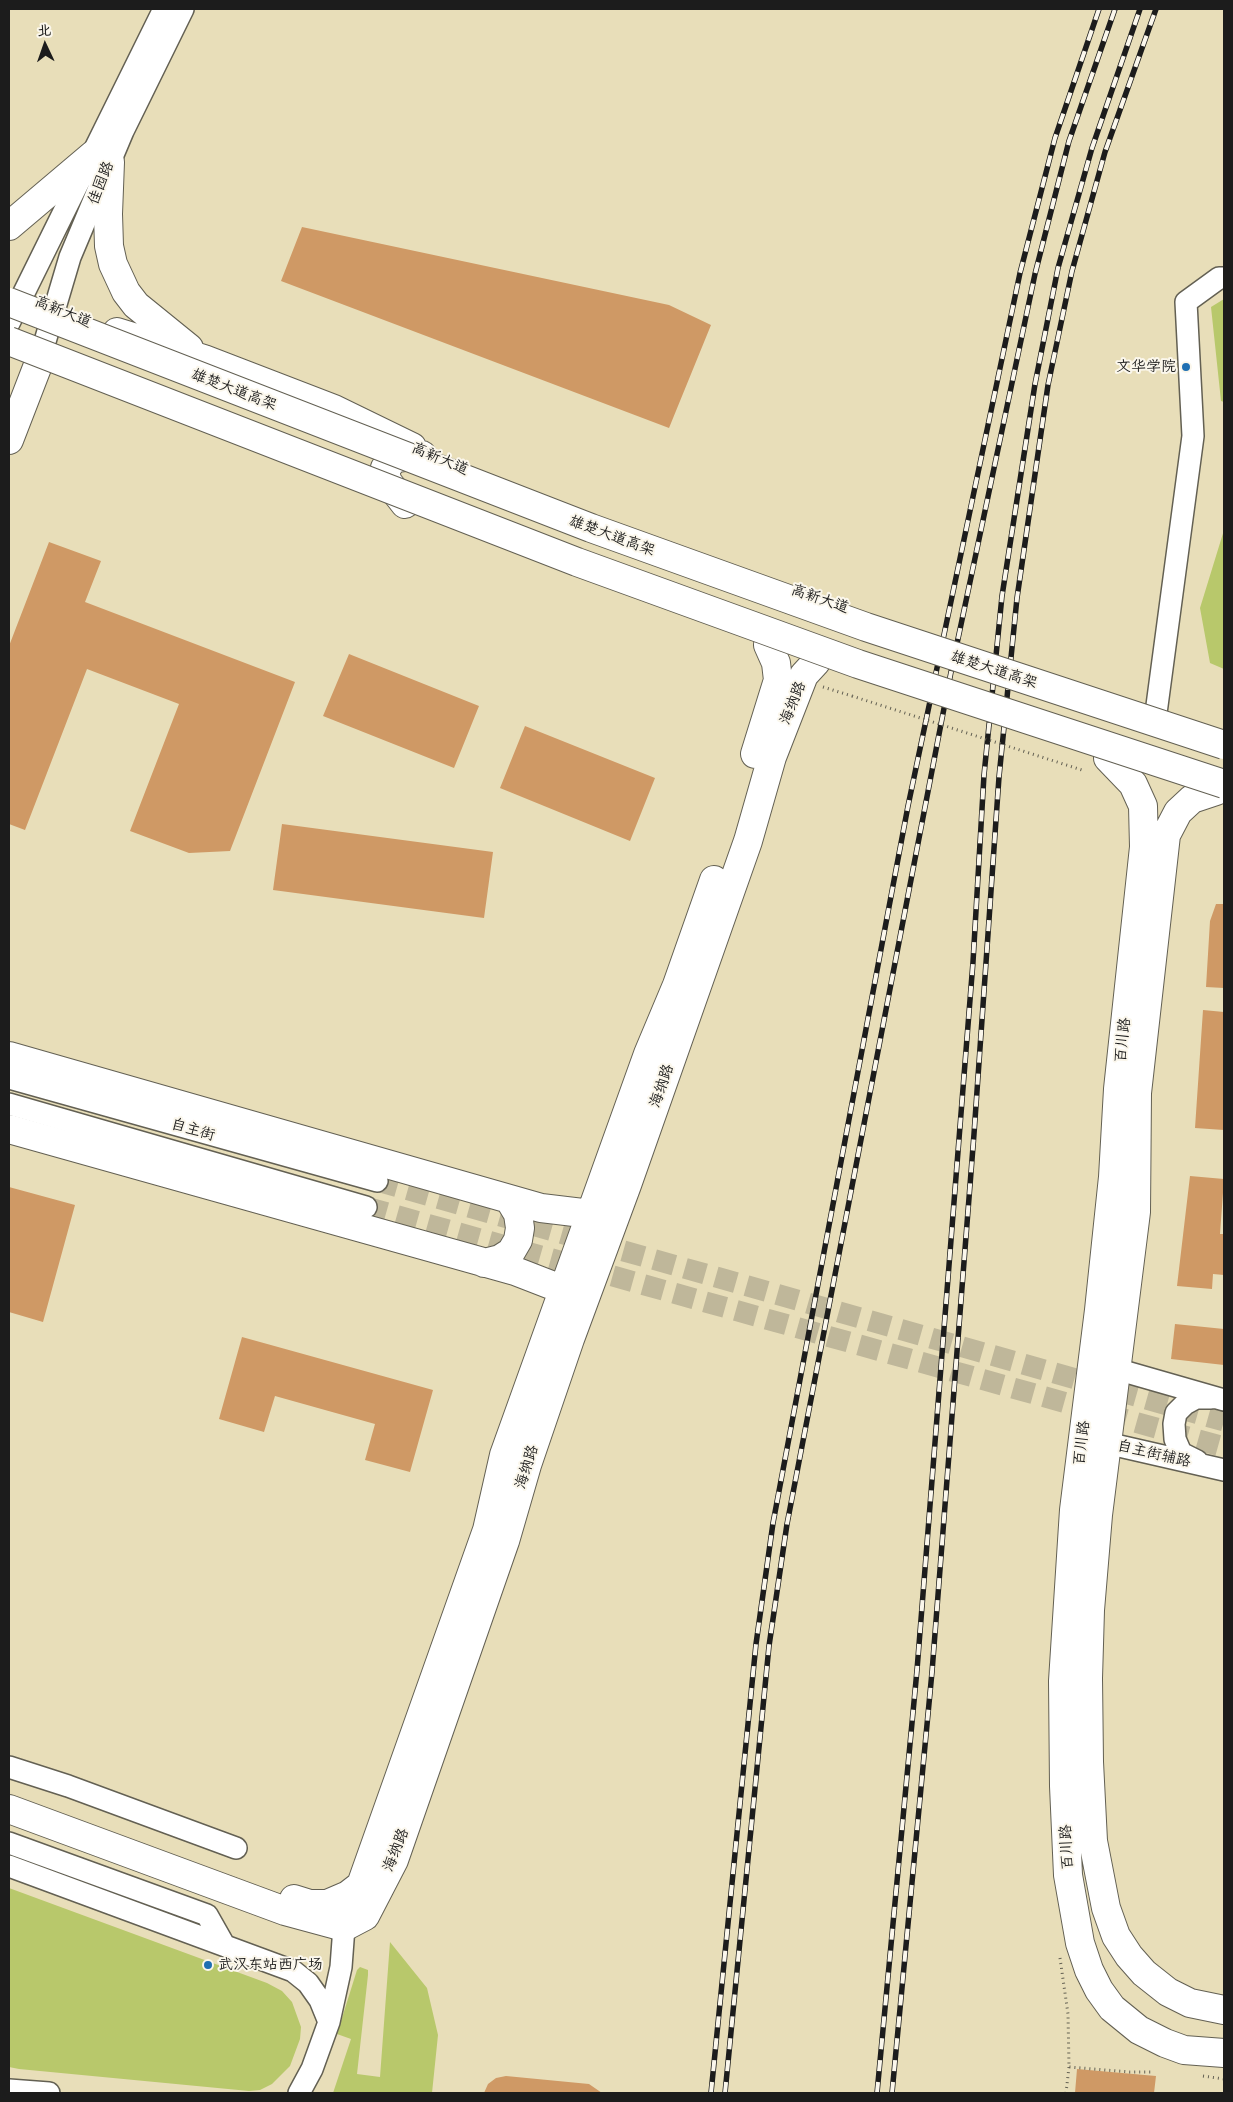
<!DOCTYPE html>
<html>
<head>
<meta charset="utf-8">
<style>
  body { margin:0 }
  #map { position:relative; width:1233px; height:2102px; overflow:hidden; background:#e8deb9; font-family:"Playpen Sans","LXGW WenKai TC",sans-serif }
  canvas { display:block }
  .frame { position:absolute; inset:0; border:10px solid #1c1c1c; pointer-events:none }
  .north { position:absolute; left:20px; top:20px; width:50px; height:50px; -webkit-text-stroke:4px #fbf7ec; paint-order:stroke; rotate:357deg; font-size:14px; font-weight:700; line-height:20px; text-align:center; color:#1c1c1c }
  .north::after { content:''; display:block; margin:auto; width:18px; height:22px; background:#1c1c1c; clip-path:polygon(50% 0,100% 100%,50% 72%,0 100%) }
</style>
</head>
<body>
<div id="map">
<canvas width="1233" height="2102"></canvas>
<div class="frame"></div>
<div class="north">北</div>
</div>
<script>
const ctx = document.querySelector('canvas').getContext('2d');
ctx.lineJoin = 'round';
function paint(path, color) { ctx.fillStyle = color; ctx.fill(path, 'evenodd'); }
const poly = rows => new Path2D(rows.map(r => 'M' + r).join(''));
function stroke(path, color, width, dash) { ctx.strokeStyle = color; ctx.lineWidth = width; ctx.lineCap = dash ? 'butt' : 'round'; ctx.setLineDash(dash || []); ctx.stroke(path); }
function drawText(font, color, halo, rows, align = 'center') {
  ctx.font = font + ' "Playpen Sans","LXGW WenKai TC",sans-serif'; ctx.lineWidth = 4; ctx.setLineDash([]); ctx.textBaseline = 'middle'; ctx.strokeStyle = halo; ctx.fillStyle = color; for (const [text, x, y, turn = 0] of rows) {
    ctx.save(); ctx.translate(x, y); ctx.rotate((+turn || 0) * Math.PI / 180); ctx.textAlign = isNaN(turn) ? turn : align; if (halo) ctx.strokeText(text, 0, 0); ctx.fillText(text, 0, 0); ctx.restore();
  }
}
paint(poly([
  [1224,299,1224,402,1221,401,1211,307],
  [1224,530,1224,669,1210,663,1200,608],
  [9,1888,267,1983,282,1991,292,2002,301,2027,300,2039,290,2066,272,2084,260,2090,249,2091,19,2069,9,2067],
  [390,1942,427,1988,438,2035,432,2093,333,2093,351,2039,337,2034,357,1970,360,1967,368,1970,368,1975,357,2074,380,2077]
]), '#b8c86b');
paint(poly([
  [302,227,669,305,711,325,669,428,281,281],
  [49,542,101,561,85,602,295,682,230,851,189,853,130,831,179,704,87,669,25,830,9,824,9,646],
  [349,654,479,706,454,768,323,716],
  [525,726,655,778,630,841,500,788],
  [282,824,493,852,484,918,273,890],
  [1216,904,1224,904,1224,988,1206,987,1210,921],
  [1203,1010,1224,1012,1224,1130,1195,1128],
  [1190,1176,1224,1179,1220,1234,1224,1234,1224,1275,1213,1274,1212,1289,1177,1286],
  [9,1187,75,1205,43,1322,9,1312],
  [1175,1324,1224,1329,1224,1365,1171,1359],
  [242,1337,433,1390,410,1472,365,1460,375,1424,275,1396,264,1432,219,1419],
  [1077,2069,1156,2076,1154,2093,1075,2093],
  [506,2076,589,2084,602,2093,484,2093,488,2084,496,2078]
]), '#cf9965');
stroke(poly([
  [377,1181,1224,1421],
  [366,1207,1224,1447]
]), '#bfb79a', 21, [21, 11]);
const minor = poly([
  [9,323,164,9],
  [38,365,70,257,123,131,183,9],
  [1156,713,1193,436,1186,302,1219,278,1224,278],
  [9,1078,377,1181],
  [9,1104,366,1207],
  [1102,1365,1224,1400],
  [1093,1440,1224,1470],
  [1197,1461,1181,1453,1175,1439,1174,1424,1176,1413,1185,1404,1196,1398,1211,1398],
  [9,1767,68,1786,236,1848],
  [9,1843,207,1915,224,1945],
  [9,1866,293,1971,308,1983,320,2000,329,2022],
  [9,2090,49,2093],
  [299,2093,312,2069,329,2022,341,1967,344,1927,335,1915]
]);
const major = poly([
  [110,162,108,214,109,246,113,264,126,292,136,305,189,348],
  [9,226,93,155],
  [117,332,204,359,334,409,412,447],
  [9,440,38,365],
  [405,504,387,481,385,468,396,458,422,455],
  [755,754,778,680,776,663,768,645],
  [1108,758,1133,784,1143,806,1144,847,1118,1089,1113,1177,1099,1310,1074,1510,1063,1681,1064,1786,1068,1875,1080,1943,1089,1970,1099,1990,1112,2008,1139,2030,1165,2043,1184,2050,1224,2053],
  [1216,791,1192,799,1178,812,1166,835,1137,1093,1136,1212,1098,1515,1090,1610,1088,1678,1089,1762,1093,1841,1106,1908,1116,1936,1129,1956,1144,1973,1168,1992,1190,2003,1224,2010],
  [9,1056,541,1208,591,1214,608,1219],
  [9,1129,515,1271,564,1290,581,1294],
  [484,1263,500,1259,511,1252,518,1240,520,1228,518,1214,509,1199],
  [9,1809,285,1911,344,1927,365,1916,394,1860,505,1541,527,1465,570,1339,627,1185,748,841,772,757,804,675,816,662],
  [294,1899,310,1904,327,1904,348,1895,361,1885,487,1530,504,1455,648,1054,677,985,714,880]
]);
stroke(minor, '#636053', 24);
stroke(major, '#636053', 30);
stroke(poly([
  [823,687,852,696],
  [1060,1958,1068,2014,1069,2067,1130,2072,1154,2072],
  [1203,2076,1224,2079],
  [1066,2093,1069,2067]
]), '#636053', 3, [1, 4]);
stroke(minor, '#fff', 21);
stroke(major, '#fff', 28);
const rail = poly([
  [711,2093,756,1644,773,1523,908,806,1020,273,1055,138,1099,9],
  [725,2093,769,1646,787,1524,951,672,1035,274,1069,141,1115,9],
  [877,2093,917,1670,973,962,984,775,1002,596,1035,384,1058,268,1092,148,1140,9],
  [892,2093,932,1672,974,1134,999,777,1017,598,1048,385,1072,271,1105,152,1156,9]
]);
stroke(rail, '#1c1c1c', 5.5);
stroke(rail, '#fbf7ec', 4, [11]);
const highwayBridge = poly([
  [9,302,591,528,866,627,1224,745],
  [9,341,577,562,858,664,1224,784]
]);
stroke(highwayBridge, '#636053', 30, []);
stroke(poly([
  [852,696,1085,771]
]), '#636053', 3, [1, 4]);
stroke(highwayBridge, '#fff', 28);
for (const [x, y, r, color] of [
  [1186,367,5,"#1f6fb2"],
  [208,1965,5,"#1f6fb2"]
]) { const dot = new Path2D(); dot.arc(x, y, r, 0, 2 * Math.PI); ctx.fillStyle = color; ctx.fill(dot); stroke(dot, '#fbf7ec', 2); }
drawText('15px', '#1c1c1c', '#fbf7ec', [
  ["佳园路",101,183,-68],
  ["高新大道",63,312,22],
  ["雄楚大道高架",234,390,21],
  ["高新大道",440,459,23],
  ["雄楚大道高架",612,536,20],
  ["高新大道",820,599,19],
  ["雄楚大道高架",994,670,18],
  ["海纳路",793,703,-68],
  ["百川路",1123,1040,-84],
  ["海纳路",662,1086,-71],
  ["自主街",193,1130,16],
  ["百川路",1082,1443,-83],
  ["自主街辅路",1154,1454,13],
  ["海纳路",527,1467,-73],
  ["百川路",1067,1847,-93],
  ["海纳路",396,1850,-68]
]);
drawText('15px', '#1c1c1c', '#fbf7ec', [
  ["文华学院",1176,367],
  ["武汉东站西广场",218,1965,"left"]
], 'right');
</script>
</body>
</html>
